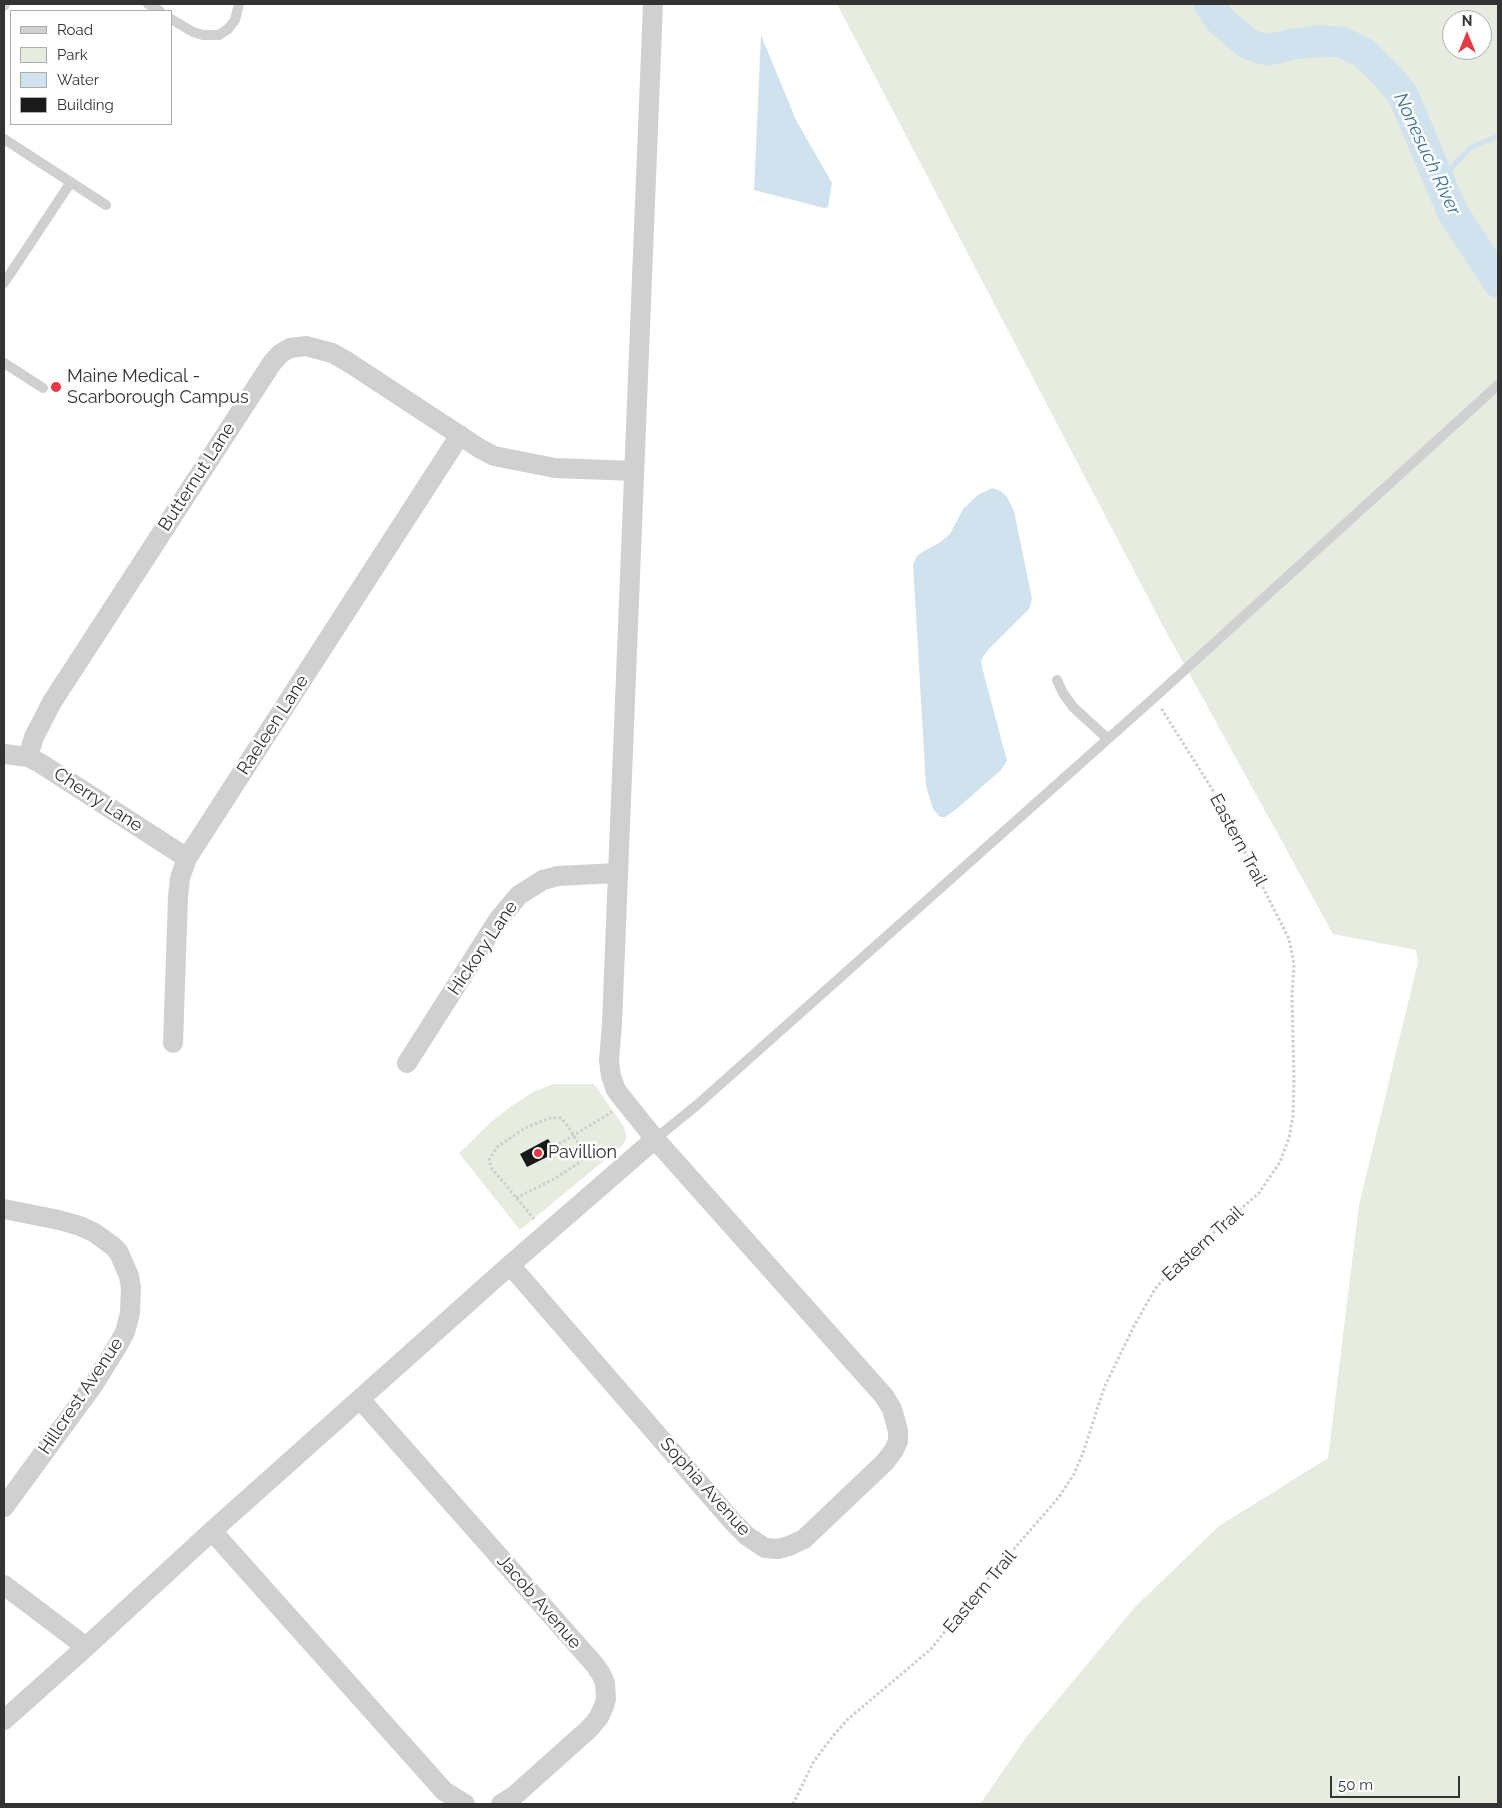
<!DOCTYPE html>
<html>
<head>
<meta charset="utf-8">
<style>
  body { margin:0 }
  #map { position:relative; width:1502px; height:1808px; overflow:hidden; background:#fff; font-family:Raleway,sans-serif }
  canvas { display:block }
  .frame { position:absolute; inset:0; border:5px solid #333; pointer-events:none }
  .legend { position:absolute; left:10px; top:10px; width:162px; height:115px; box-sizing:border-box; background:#fff; border:1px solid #adadad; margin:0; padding:6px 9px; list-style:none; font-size:15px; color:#333 }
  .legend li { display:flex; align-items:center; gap:10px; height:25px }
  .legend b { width:25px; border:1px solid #adadad }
  .north { position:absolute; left:1442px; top:10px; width:50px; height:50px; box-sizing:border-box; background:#fff; border:1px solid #adadad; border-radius:50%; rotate:0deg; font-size:14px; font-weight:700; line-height:20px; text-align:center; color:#333 }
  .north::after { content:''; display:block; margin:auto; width:18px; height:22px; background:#e63946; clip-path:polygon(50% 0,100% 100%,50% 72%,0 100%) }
  .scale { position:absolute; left:1330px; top:1776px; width:130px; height:22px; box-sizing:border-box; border:2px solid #333; border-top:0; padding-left:6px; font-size:15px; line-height:18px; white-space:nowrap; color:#333; -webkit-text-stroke:4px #fff; paint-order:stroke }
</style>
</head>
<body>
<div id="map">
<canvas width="1502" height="1808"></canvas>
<div class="frame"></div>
<ul class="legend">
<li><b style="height:6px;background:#d0d0d0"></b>Road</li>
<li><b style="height:14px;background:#e6ecdf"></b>Park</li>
<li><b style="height:14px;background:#cfe2ee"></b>Water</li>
<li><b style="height:14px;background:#1a1a1a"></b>Building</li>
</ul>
<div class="north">N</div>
<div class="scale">50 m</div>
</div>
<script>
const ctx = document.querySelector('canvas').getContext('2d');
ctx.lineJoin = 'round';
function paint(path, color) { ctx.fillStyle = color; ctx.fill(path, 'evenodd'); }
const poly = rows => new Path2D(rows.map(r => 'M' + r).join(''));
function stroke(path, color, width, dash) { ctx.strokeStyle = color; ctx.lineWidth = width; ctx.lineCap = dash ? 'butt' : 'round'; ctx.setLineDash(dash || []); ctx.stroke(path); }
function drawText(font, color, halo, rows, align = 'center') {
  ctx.font = font + ' Raleway,sans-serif'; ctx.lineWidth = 5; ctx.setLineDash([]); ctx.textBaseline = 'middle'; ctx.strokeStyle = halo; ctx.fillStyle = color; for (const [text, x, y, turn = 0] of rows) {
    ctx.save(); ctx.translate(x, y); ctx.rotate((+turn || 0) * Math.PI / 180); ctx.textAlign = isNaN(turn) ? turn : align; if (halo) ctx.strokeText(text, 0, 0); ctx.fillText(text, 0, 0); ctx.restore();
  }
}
paint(poly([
  [837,4,1498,4,1498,1804,980,1804,1027,1736,1136,1606,1219,1526,1328,1458,1359,1205,1418,962,1416,950,1333,934,1163,626],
  [1452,20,1482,20,1482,50,1452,50],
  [553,1084,594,1084,624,1127,627,1137,623,1145,520,1230,459,1153,490,1123,510,1107,535,1091]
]), '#e6ecdf');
paint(poly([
  [761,35,796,120,832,183,828,207,824,208,754,190],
  [992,488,1001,491,1007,497,1014,511,1032,599,1029,609,987,651,981,660,983,671,1007,761,1001,770,954,811,945,817,940,817,933,809,926,786,913,564,917,556,924,551,939,543,950,534,963,509,978,495]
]), '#cfe2ee');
stroke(poly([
  [1439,181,1470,148,1498,136]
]), '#cfe2ee', 5);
stroke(poly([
  [1209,4,1221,21,1248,44,1267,50,1294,44,1321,41,1342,42,1364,53,1390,79,1403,95,1452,211,1498,282]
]), '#cfe2ee', 31);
paint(poly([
  [548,1139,557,1152,527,1167,520,1154]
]), '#1a1a1a');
stroke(poly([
  [559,1144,612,1112],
  [516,1198,554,1179,580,1162,583,1157,583,1151,568,1126,561,1118,550,1118,525,1128,497,1147,489,1160,492,1169,499,1177,534,1219],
  [793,1804,814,1761,833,1736,847,1720,931,1649,973,1596,1059,1497,1074,1474,1083,1453,1104,1388,1134,1326,1155,1289,1172,1269,1259,1193,1280,1162,1289,1138,1293,1116,1294,1080,1292,995,1294,964,1289,939,1217,797,1161,708]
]), '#cdcdcd', 3, [2.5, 2.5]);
stroke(poly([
  [148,4,160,11],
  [4,6,5,4],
  [171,19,193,32,203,35,219,35,228,29,235,20,239,4],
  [4,139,106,205],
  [4,283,71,182],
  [4,363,43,388],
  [1057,680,1063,693,1073,707,1108,739],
  [655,1139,697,1105,1155,697,1498,385]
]), '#d0d0d0', 10);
stroke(poly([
  [4,754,28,757,40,763,187,858],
  [28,757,34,737,52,702,272,363,280,354,290,348,306,346,332,353,348,362,479,448,494,456,555,468,634,471],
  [173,1043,178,897,180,878,187,858,460,435],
  [407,1063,498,920,519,895,543,880,558,876,618,873],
  [4,1209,59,1220,80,1226,95,1233,114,1247,119,1253,129,1276,131,1288,130,1313,125,1332,118,1345,94,1384,4,1507],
  [510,1265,733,1522,747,1536,765,1548,778,1549,789,1546,804,1539,885,1462,894,1450,898,1441,898,1431,892,1409,884,1396,655,1139,623,1099,616,1090,611,1076,609,1061,612,1023,653,4],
  [360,1399,595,1665,601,1674,605,1683,606,1699,604,1706,599,1717,590,1728,514,1796,501,1804],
  [212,1531,444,1791,465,1804],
  [4,1585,86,1647],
  [4,1720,86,1647,212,1531,510,1265,655,1139]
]), '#d0d0d0', 20);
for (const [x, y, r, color] of [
  [56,387,6,"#e63946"],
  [538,1153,5,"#e63946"]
]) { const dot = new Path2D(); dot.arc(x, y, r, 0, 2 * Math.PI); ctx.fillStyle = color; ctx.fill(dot); stroke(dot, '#fff', 2); }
drawText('18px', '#333', '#fff', [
  ["Maine Medical -",67,377],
  ["Scarborough Campus",67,398],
  ["Pavillion",548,1153]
], 'left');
drawText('18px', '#333', '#fff', [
  ["Butternut Lane",197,477,-57],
  ["Raeleen Lane",273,725,-57],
  ["Cherry Lane",98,800,33],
  ["Eastern Trail",1238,840,62],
  ["Hickory Lane",483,948,-56],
  ["Eastern Trail",1203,1244,-42],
  ["Hillcrest Avenue",81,1396,-56],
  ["Sophia Avenue",705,1487,48],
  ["Eastern Trail",980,1592,-50],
  ["Jacob Avenue",539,1602,49]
]);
drawText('italic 19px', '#3f7597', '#fff', [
  ["Nonesuch River",1427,154,65]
]);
</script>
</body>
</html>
